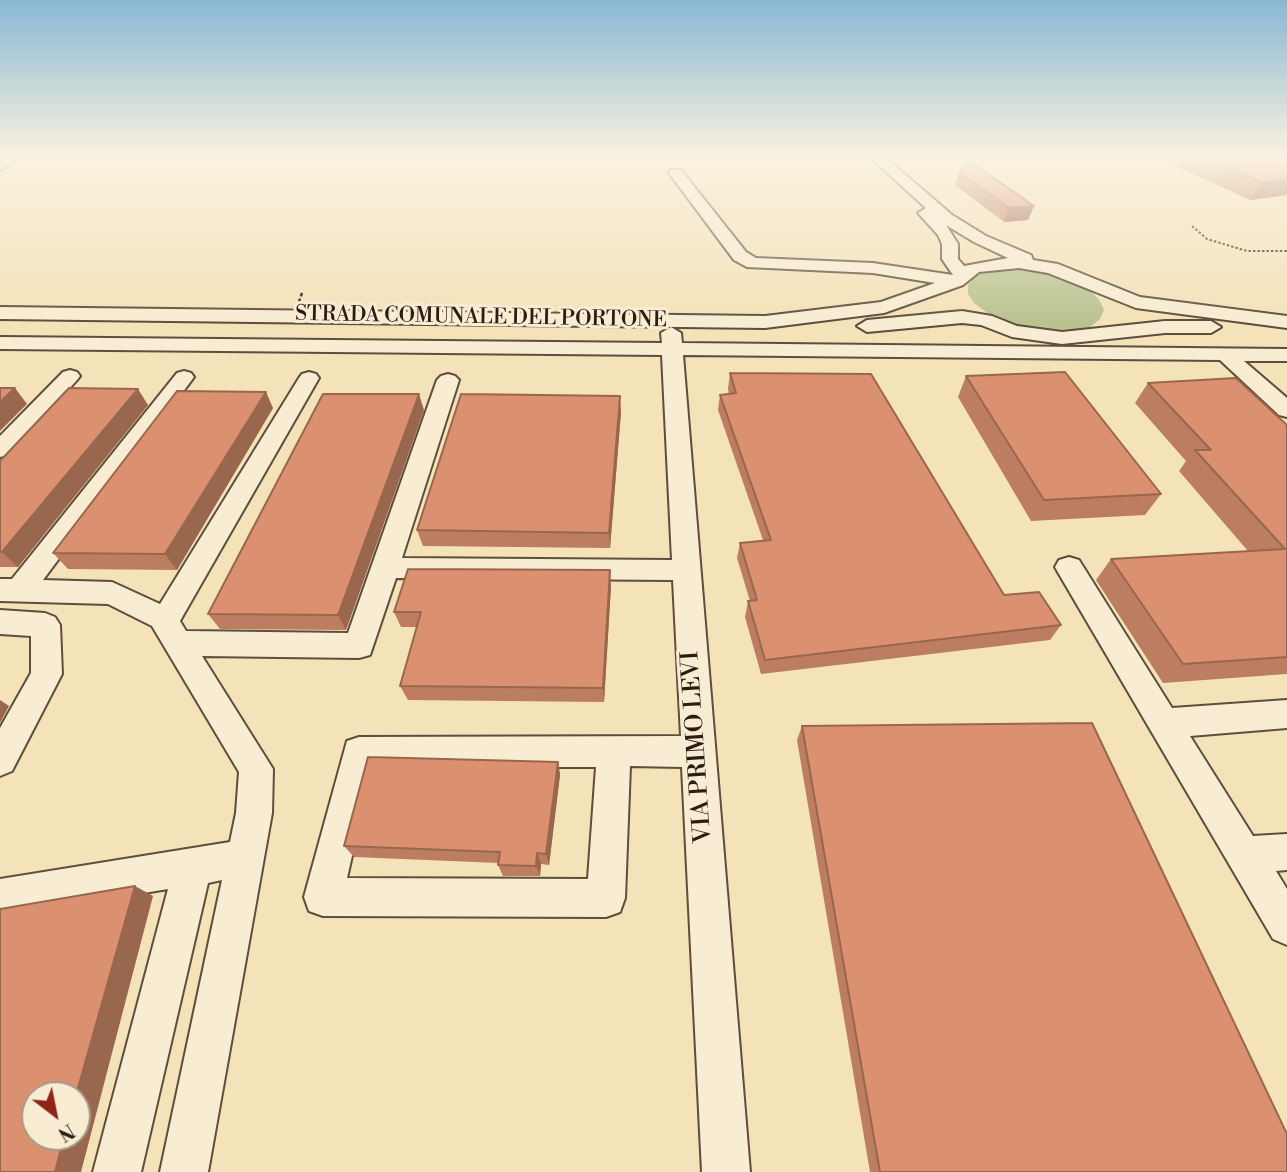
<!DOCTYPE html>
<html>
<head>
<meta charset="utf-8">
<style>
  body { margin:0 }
  #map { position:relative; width:1287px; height:1172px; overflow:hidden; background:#f4e2b9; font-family:"Libre Bodoni",serif }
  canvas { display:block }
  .north { position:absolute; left:21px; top:1081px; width:70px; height:70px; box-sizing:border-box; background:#f8ecd2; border:2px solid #a69986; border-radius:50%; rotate:148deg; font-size:19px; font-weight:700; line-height:28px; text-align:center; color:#2b1d14 }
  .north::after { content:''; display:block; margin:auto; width:24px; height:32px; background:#8f2418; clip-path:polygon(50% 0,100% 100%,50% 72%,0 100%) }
</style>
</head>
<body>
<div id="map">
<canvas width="1287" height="1172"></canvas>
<div class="north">N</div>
</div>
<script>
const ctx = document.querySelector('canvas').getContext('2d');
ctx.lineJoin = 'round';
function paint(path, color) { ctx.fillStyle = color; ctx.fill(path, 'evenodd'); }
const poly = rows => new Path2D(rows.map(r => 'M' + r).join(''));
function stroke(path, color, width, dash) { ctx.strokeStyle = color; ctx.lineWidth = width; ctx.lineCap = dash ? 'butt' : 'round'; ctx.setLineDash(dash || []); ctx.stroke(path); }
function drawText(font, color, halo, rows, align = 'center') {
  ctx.font = font + ' "Libre Bodoni",serif'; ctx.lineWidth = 6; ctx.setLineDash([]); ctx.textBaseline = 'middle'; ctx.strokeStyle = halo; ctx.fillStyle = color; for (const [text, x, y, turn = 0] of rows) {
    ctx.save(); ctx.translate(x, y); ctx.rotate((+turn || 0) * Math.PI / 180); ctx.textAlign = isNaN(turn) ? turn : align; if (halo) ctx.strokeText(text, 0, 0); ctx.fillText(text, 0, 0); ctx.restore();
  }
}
paint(poly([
  [1019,268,1039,270,1076,282,1091,291,1100,301,1104,310,1100,319,1090,327,1073,331,1029,329,989,314,975,304,968,294,968,285,974,277,985,271]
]), '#bac390');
const minor = poly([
  [3,158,20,158,0,170,0,160,3,158],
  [871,158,886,158,952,215,986,236,1031,255,1033,260,1058,264,1140,297,1287,316,1287,328,1136,308,1048,273,1019,268,979,272,963,285,884,313,765,328,0,319,0,307,765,316,881,302,935,283,873,273,747,267,734,260,669,173,671,170,681,170,746,252,756,258,873,263,953,275,942,259,942,244,938,235,918,213,926,208,871,158],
  [946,225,974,242,1008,258,964,266,958,259,958,244,946,225],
  [962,311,992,316,1017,326,1062,332,1165,321,1211,321,1221,327,1211,333,1165,333,1062,344,1012,337,981,325,962,323,867,332,857,326,867,320,962,311],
  [671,327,681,333,682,343,1287,349,1287,361,1244,361,1287,398,1287,417,1279,415,1220,360,683,355,750,1172,702,1172,682,767,630,766,625,898,620,912,606,917,323,916,309,911,304,897,347,741,359,737,681,736,673,580,396,578,370,655,359,658,202,656,273,769,272,813,208,1172,160,1172,222,880,208,883,141,1172,93,1172,168,889,0,917,0,879,230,842,236,813,239,772,152,626,108,604,0,601,0,579,12,579,177,373,184,371,191,373,194,377,43,580,112,582,160,604,299,378,302,374,309,372,316,374,319,378,180,621,186,631,348,633,437,380,441,376,448,374,455,376,459,380,402,558,672,560,662,355,0,349,0,337,662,343,661,333,671,327],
  [372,767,596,767,588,879,347,878,372,767],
  [70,370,77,372,80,376,77,380,8,455,0,457,0,436,63,372,70,370],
  [1069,557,1079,560,1172,708,1287,700,1287,728,1190,736,1253,836,1287,834,1287,870,1276,871,1287,889,1287,945,1273,939,1059,574,1055,567,1059,560,1069,557],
  [0,610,45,613,55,617,60,625,62,674,12,771,0,776,0,728,31,673,31,636,0,634,0,610]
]);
stroke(minor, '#5d4e3d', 4);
stroke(poly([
  [1192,226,1207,239,1247,251,1287,251]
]), '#2b1d14', 2, [2.5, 2]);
stroke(poly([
  [299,302,302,293]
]), '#2b1d14', 2.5, [3.5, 2.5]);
paint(minor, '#f8ecd2');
paint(poly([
  [1158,158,1287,158,1287,195,1250,200],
  [959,172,1034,206,1028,220,1004,222,955,185],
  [730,373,1004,595,1061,625,1050,640,761,674,745,617,748,601,750,601,737,558,740,543,763,540,718,410,720,395,729,394,728,389],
  [966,376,1161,494,1145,515,1031,521,958,397],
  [1148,383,1287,425,1287,674,1163,683,1096,580,1111,559,1248,551,1179,471,1186,461,1135,403],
  [148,405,18,567,0,567,0,461],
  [273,408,177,570,68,569,53,553],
  [424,410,346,630,220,629,208,614],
  [621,412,610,548,423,546,417,530],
  [611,586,604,702,408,700,400,686,417,627,401,627,394,612],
  [802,726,1287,1172,870,1172,797,740],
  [558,762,560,775,549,865,541,864,540,876,503,876,498,865,499,863,354,857,344,846]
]), '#bc7d60');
paint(poly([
  [677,158,708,158,677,161],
  [1287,179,1287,195,1250,200,1262,183],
  [1034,206,1028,220,1004,222,1009,208],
  [15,388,27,404,0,431,0,402],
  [138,389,148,405,18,567,2,552],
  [266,392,273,408,177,570,165,554],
  [419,394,424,410,346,630,338,615],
  [620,396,621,412,610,548,609,533],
  [610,570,611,586,604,702,603,688],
  [0,700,9,706,0,723],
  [558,762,560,775,549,865,546,854],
  [537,853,541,864,540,876,536,866],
  [135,886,153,896,81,1172,55,1172,64,1137,77,1137,76,1095]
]), '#99664e');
const building = poly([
  [1206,158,1287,158,1287,179,1262,183,1206,158],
  [968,160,1034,206,1009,208,959,172,968,160],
  [1065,372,1161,494,1044,500,966,376,1065,372],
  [730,373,871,374,1004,595,1039,592,1061,625,765,660,748,601,757,600,740,543,771,540,720,395,736,393,730,373],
  [1236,378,1287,425,1287,657,1183,664,1111,559,1285,549,1195,450,1211,450,1148,383,1236,378],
  [0,388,15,388,0,402,0,388],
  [69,388,138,389,2,552,0,552,0,461,69,388],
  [177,391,266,392,165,554,53,553,177,391],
  [323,394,419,394,338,615,208,614,323,394],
  [461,394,620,396,609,533,417,530,461,394],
  [408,569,610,570,603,688,400,686,421,612,394,612,408,569],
  [1092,723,1287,1134,1287,1172,880,1172,802,726,1092,723],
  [368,757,558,762,546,854,537,853,536,866,498,865,500,852,344,846,368,757],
  [135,886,76,1095,35,1095,35,1137,64,1137,55,1172,0,1172,0,909,135,886]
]);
paint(building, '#db9170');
stroke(building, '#99664e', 2);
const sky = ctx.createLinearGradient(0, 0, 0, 322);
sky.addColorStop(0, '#89b8d3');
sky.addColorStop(0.49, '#faf2e0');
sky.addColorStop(1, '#faf2e000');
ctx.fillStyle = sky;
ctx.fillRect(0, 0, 1287, 322);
drawText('21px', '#2b1d14', '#f8ecd2', [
  ["STRADA COMUNALE DEL PORTONE",481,318,1]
]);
drawText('24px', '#2b1d14', '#f8ecd2', [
  ["VIA PRIMO LEVI",698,747,-94]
]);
</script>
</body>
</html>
